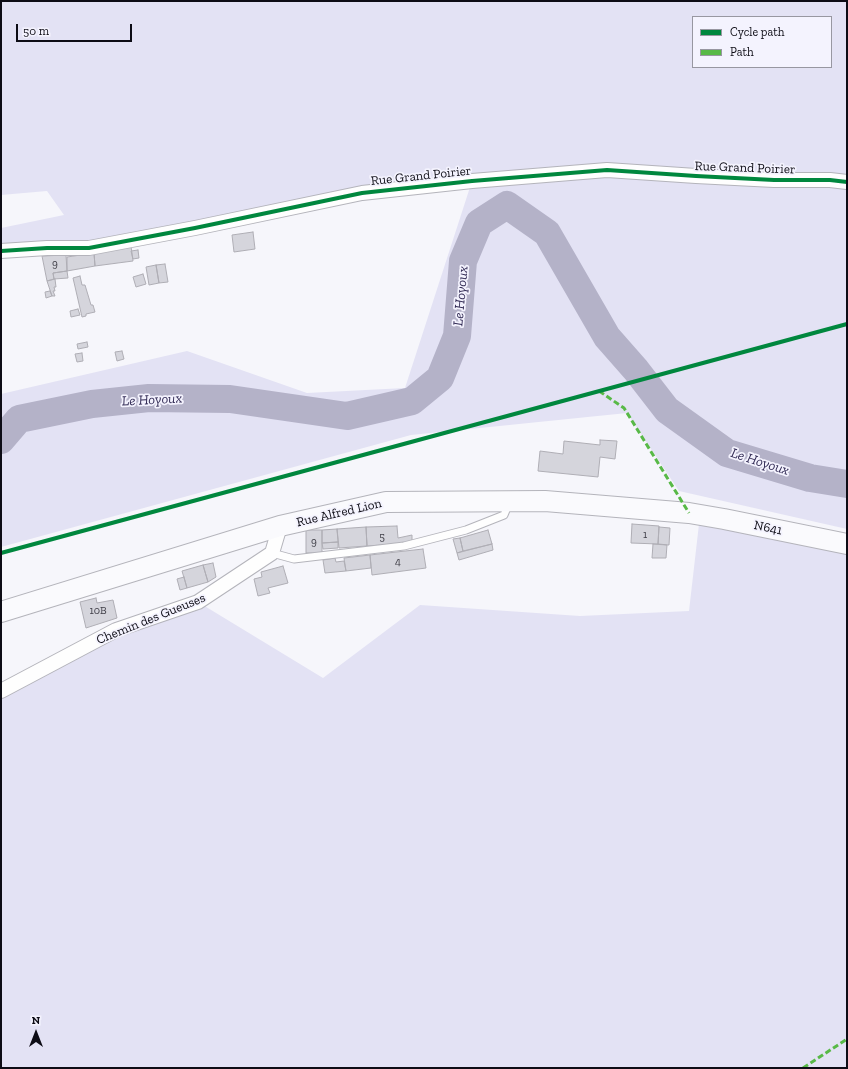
<!DOCTYPE html>
<html>
<head>
<meta charset="utf-8">
<style>
  body { margin:0 }
  #map { position:relative; width:848px; height:1069px; overflow:hidden; background:#f6f6fb; font-family:"Zilla Slab",serif }
  canvas { display:block }
  .frame { position:absolute; inset:0; border:2px solid #0d0c15; pointer-events:none }
  .legend { position:absolute; left:692px; top:16px; width:140px; height:52px; box-sizing:border-box; background:#f4f3fe; border:1px solid #9897a1; margin:0; padding:5px 7px; list-style:none; font-size:12px; color:#0d0c15 }
  .legend li { display:flex; align-items:center; gap:8px; height:20px }
  .legend b { width:20px; border:1px solid #9897a1 }
  .north { position:absolute; left:16px; top:1013px; width:40px; height:40px; -webkit-text-stroke:3px #f4f3fe; paint-order:stroke; rotate:0deg; font-size:11px; font-weight:700; line-height:16px; text-align:center; color:#0d0c15 }
  .north::after { content:''; display:block; margin:auto; width:14px; height:18px; background:#0d0c15; clip-path:polygon(50% 0,100% 100%,50% 72%,0 100%) }
  .scale { position:absolute; left:16px; top:24px; width:116px; height:18px; box-sizing:border-box; border:2px solid #0d0c15; border-top:0; padding-left:5px; font-size:12px; line-height:14px; white-space:nowrap; color:#0d0c15; -webkit-text-stroke:3px #f4f3fe; paint-order:stroke }
</style>
</head>
<body>
<div id="map">
<canvas width="848" height="1069"></canvas>
<div class="frame"></div>
<ul class="legend">
<li><b style="height:5px;background:#00873e"></b>Cycle path</li>
<li><b style="height:5px;background:#58b947"></b>Path</li>
</ul>
<div class="north">N</div>
<div class="scale">50 m</div>
</div>
<script>
const ctx = document.querySelector('canvas').getContext('2d');
ctx.lineJoin = 'round';
function paint(path, color) { ctx.fillStyle = color; ctx.fill(path, 'evenodd'); }
const poly = rows => new Path2D(rows.map(r => 'M' + r).join(''));
function stroke(path, color, width, dash) { ctx.strokeStyle = color; ctx.lineWidth = width; ctx.lineCap = dash ? 'butt' : 'round'; ctx.setLineDash(dash || []); ctx.stroke(path); }
function drawText(font, color, halo, rows, align = 'center') {
  ctx.font = font + ' "Zilla Slab",serif'; ctx.lineWidth = 3.5; ctx.setLineDash([]); ctx.textBaseline = 'middle'; ctx.strokeStyle = halo; ctx.fillStyle = color; for (const [text, x, y, turn = 0] of rows) {
    ctx.save(); ctx.translate(x, y); ctx.rotate((+turn || 0) * Math.PI / 180); ctx.textAlign = isNaN(turn) ? turn : align; if (halo) ctx.strokeText(text, 0, 0); ctx.fillText(text, 0, 0); ctx.restore();
  }
}
paint(poly([
  [1,1,847,1,847,529,679,491,627,413,411,435,1,547,1,394,187,351,307,393,405,388,472,181,89,248,1,251,1,228,64,215,47,191,1,195],
  [693,17,831,17,831,67,693,67],
  [699,524,847,554,847,1068,1,1068,1,691,116,630,198,602,323,678,420,605,580,616,689,611]
]), '#e3e2f4');
stroke(poly([
  [1,440,19,419,92,404,149,398,230,399,347,416,412,401,440,378,457,336,463,261,479,223,507,205,547,233,607,337,636,370,667,410,727,453,810,478,847,484]
]), '#b4b2c8', 28);
const building = poly([
  [253,232,255,249,234,252,232,235,253,232],
  [131,246,133,261,95,266,94,253,131,246],
  [138,250,139,258,133,259,131,251,138,250],
  [94,253,95,266,67,271,67,257,94,253],
  [66,255,67,271,53,273,54,279,47,281,42,256,66,255],
  [165,264,168,282,159,283,156,265,165,264],
  [156,265,159,283,149,285,146,267,156,265],
  [67,271,68,278,54,279,53,273,67,271],
  [143,274,146,284,136,287,133,277,143,274],
  [80,276,82,285,85,285,91,305,93,305,95,312,86,314,86,316,82,317,73,278,80,276],
  [55,279,56,287,54,287,55,291,53,291,55,296,52,296,47,281,55,279],
  [50,291,52,296,46,298,45,292,50,291],
  [78,309,80,315,71,317,70,311,78,309],
  [87,342,88,347,78,349,77,344,87,342],
  [122,351,124,359,117,361,115,352,122,351],
  [82,353,83,361,77,362,75,354,82,353],
  [600,440,617,441,615,459,600,457,598,477,538,471,540,451,563,454,564,441,600,445,600,440],
  [632,524,659,526,658,544,631,543,632,524],
  [397,526,398,538,412,535,412,541,399,544,367,546,366,527,397,526],
  [366,527,367,546,339,548,337,529,366,527],
  [659,527,670,528,669,545,658,544,659,527],
  [337,529,338,542,322,543,322,530,337,529],
  [306,530,322,530,322,553,306,553,306,530],
  [488,530,492,544,463,551,460,538,488,530],
  [460,538,463,551,457,553,453,539,460,538],
  [338,542,338,548,323,549,322,543,338,542],
  [492,544,493,550,459,560,457,553,492,544],
  [653,544,667,545,666,558,652,558,653,544],
  [423,549,426,568,372,575,370,555,423,549],
  [370,555,371,568,346,571,344,558,370,555],
  [335,558,336,562,344,561,346,571,325,573,323,560,335,558],
  [213,563,216,577,208,582,203,565,213,563],
  [203,565,208,582,187,588,182,571,203,565],
  [283,566,288,583,268,588,270,593,258,596,254,579,262,577,261,572,283,566],
  [184,577,187,588,180,590,177,579,184,577],
  [96,598,97,603,113,600,117,618,86,628,80,602,96,598]
]);
paint(building, '#d5d5dc');
stroke(building, '#afaeb5', 1);
const lane = poly([
  [272,553,294,559,404,546,466,530,504,515,509,503]
]);
const street = poly([
  [1,251,47,248,89,248,195,228,362,193,472,181,607,170,696,176,774,180,830,180,847,182],
  [1,691,116,630,198,602,272,553,280,526]
]);
const secondary = poly([
  [1,612,280,526,386,502,545,501,689,513,724,519,847,544]
]);
stroke(lane, '#b4b4bb', 9);
stroke(street, '#b4b4bb', 16);
stroke(secondary, '#b4b4bb', 22);
stroke(lane, '#fefefe', 7);
stroke(street, '#fefefe', 14);
stroke(secondary, '#fafafd', 20);
stroke(poly([
  [599,391,624,408,689,513],
  [803,1068,847,1039]
]), '#58b947', 3, [6, 3]);
stroke(poly([
  [1,251,47,248,89,248,195,228,362,193,472,181,607,170,696,176,774,180,830,180,847,182],
  [1,553,847,324]
]), '#00873e', 4);
drawText('11px', '#3f3e47', null, [
  ["9",55,264],
  ["1",645,535],
  ["5",382,537],
  ["9",314,542],
  ["4",398,562],
  ["10B",98,611]
]);
drawText('13px', '#0d0c15', '#f4f3fe', [
  ["Rue Grand Poirier",745,168,2],
  ["Rue Grand Poirier",421,176,-6],
  ["Rue Alfred Lion",339,513,-13],
  ["N641",768,528,12],
  ["Chemin des Gueuses",151,619,-22]
]);
drawText('italic 14px', '#312a54', '#f4f3fe', [
  ["Le Hoyoux",461,296,-85],
  ["Le Hoyoux",152,400,-3],
  ["Le Hoyoux",760,462,18]
]);
</script>
</body>
</html>
